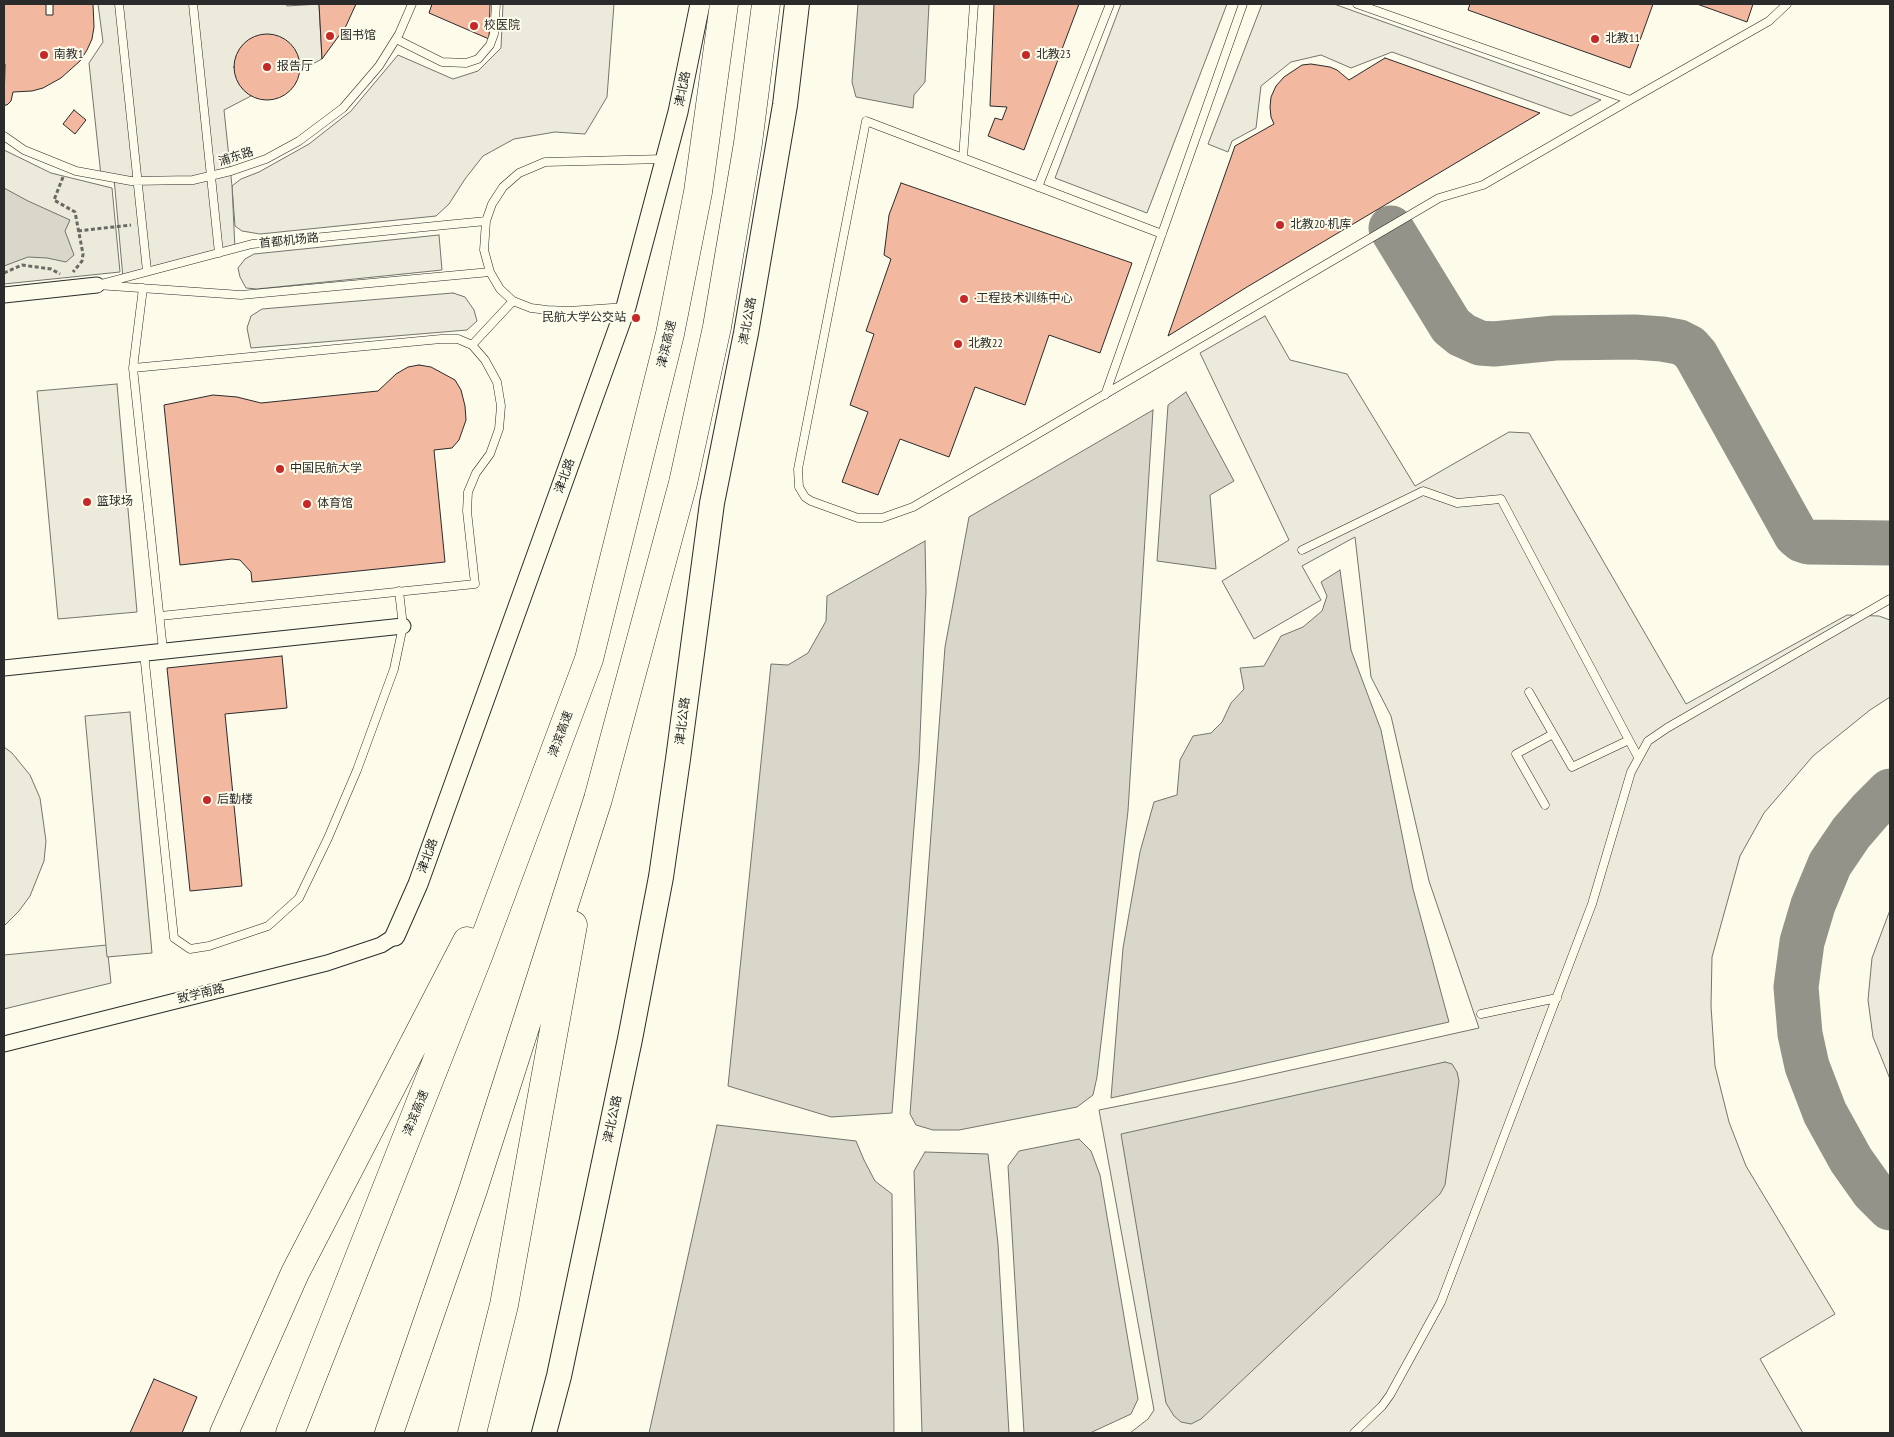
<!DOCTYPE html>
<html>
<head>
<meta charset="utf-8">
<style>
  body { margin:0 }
  #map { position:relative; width:1894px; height:1437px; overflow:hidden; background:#fdfbea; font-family:"PT Sans Narrow",sans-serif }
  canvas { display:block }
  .frame { position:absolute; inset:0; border:5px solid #2b2b2b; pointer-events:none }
</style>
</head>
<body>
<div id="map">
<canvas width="1894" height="1437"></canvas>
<div class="frame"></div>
</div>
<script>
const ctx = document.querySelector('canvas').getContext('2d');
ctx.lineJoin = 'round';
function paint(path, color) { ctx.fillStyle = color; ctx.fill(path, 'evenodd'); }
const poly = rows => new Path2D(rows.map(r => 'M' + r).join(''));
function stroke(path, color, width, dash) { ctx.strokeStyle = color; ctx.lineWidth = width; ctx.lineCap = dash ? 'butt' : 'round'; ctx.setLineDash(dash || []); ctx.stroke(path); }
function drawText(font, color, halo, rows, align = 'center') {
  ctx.font = font + ' "PT Sans Narrow","Noto Sans SC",sans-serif'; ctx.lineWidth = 4; ctx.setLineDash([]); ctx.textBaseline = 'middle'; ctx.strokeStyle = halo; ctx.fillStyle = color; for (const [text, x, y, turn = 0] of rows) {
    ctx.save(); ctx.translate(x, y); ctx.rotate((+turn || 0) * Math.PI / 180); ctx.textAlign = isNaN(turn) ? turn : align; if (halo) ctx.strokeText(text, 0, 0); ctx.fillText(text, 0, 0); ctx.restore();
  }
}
const green = poly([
  [503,4,614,4,607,97,585,134,555,132,514,139,483,156,465,179,449,204,436,216,260,234,242,231,235,226,232,186,241,179,259,172,309,144,351,111,398,55,453,79,478,71,501,48,503,4],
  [1121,4,1227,4,1147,213,1055,178,1121,4],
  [1262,4,1334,4,1601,100,1571,116,1392,52,1351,68,1321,55,1291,62,1261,86,1256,128,1232,141,1228,152,1208,144,1262,4],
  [4,150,51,173,112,188,120,272,4,284,4,150],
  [439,235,442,270,257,289,246,288,240,277,238,268,245,259,254,254,439,235],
  [453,293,465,297,474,310,477,321,467,330,251,348,247,328,251,316,262,309,453,293],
  [1265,316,1290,360,1347,374,1415,486,1509,432,1529,433,1686,704,1847,615,1879,616,1890,620,1890,697,1870,710,1813,756,1764,813,1740,856,1712,957,1711,1006,1715,1066,1729,1122,1746,1166,1835,1314,1760,1359,1803,1433,1130,1433,1148,1419,1154,1410,1099,1110,1233,1083,1479,1028,1429,881,1391,716,1371,677,1355,537,1302,566,1321,600,1254,639,1222,581,1289,540,1200,353,1265,316],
  [117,384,137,612,58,619,37,391,117,384],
  [4,747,12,753,30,775,40,798,46,841,44,861,30,896,19,911,4,926,4,747],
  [1890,910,1890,1079,1873,1037,1868,1000,1872,958,1890,910],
  [107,945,111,983,4,1009,4,955,107,945]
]);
paint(green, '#ecebdb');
stroke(green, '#74746e', 1);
const parking = poly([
  [98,4,286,4,287,6,319,4,322,59,224,110,232,186,235,249,123,278,114,178,101,176,89,63,103,42,98,4],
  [130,712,152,953,107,957,85,716,130,712]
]);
paint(parking, '#eceadb');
stroke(parking, '#74746e', 1);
const water = poly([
  [858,4,929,4,925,82,914,95,913,108,856,97,852,82,858,4],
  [4,188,28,201,70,220,65,231,74,255,66,262,47,258,28,257,4,266,4,188],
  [1186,392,1234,481,1210,495,1216,569,1157,561,1168,405,1186,392],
  [1153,410,1128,811,1097,1077,1093,1095,1077,1107,959,1130,933,1130,916,1125,910,1114,945,647,969,517,1153,410],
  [925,541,926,592,919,762,892,1113,831,1117,728,1086,771,664,788,665,808,653,826,621,827,596,925,541],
  [1340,570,1351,650,1381,730,1413,889,1449,1022,1111,1098,1123,948,1140,852,1154,802,1177,795,1180,760,1193,736,1211,733,1222,722,1231,703,1244,689,1240,668,1264,666,1281,636,1303,627,1322,611,1327,596,1321,582,1340,570],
  [1445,1062,1452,1064,1457,1072,1459,1081,1445,1185,1440,1194,1201,1419,1191,1424,1181,1422,1174,1416,1166,1403,1121,1134,1445,1062],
  [717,1125,856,1141,864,1160,875,1181,892,1194,894,1433,649,1433,717,1125],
  [1079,1139,1091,1151,1100,1175,1138,1399,1131,1414,1090,1433,1024,1433,1008,1166,1019,1151,1079,1139],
  [925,1152,988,1154,998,1244,1009,1433,922,1433,914,1171,925,1152]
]);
paint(water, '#d8d7c9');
stroke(water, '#74746e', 1);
stroke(poly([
  [1391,228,1451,326,1462,335,1480,343,1494,344,1555,338,1634,337,1662,339,1679,342,1689,347,1696,355,1796,535,1802,540,1808,542,1890,543],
  [1890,791,1870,811,1851,833,1830,864,1813,905,1802,942,1796,987,1800,1034,1807,1066,1825,1113,1851,1160,1873,1191,1890,1208]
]), '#94938a', 45);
const building = poly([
  [4,4,46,4,46,15,53,15,53,4,93,4,94,27,92,39,87,50,80,61,61,78,43,88,32,91,13,92,11,101,7,105,4,105,5,64,4,65,4,4],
  [319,4,356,4,346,26,322,59,319,4],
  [432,4,490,4,489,39,429,13,432,4],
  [994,4,1079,4,1024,150,988,136,995,118,1002,120,1007,107,990,106,994,4],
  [1470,4,1653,4,1630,68,1468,10,1470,4],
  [1697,4,1753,4,1747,22,1697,4],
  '234 67a33 33 0 1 1 66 0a33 33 0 1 1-66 0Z',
  [1385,58,1540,113,1247,287,1168,336,1235,146,1274,124,1271,117,1270,107,1271,97,1276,86,1284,77,1302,65,1311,64,1330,67,1337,70,1349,80,1385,58],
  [74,110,86,120,75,134,63,124,74,110],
  [901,183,1132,263,1100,353,1049,335,1025,405,975,387,949,457,900,439,878,495,842,482,868,412,850,405,874,334,866,331,891,259,884,255,889,215,901,183],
  [419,365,431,367,455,380,461,390,465,406,466,420,459,440,452,448,434,450,445,562,252,582,251,572,240,560,232,559,180,565,164,405,213,395,237,397,261,403,378,391,396,374,408,367,419,365],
  [282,656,287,708,225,714,242,886,190,891,167,668,282,656],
  [154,1379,197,1397,182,1433,130,1433,154,1379]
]);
paint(building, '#f2b8a0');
stroke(building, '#2b2b2b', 1);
const service = poly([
  [119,4,147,271],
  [193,4,219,253],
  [1357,4,1630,100,1769,21,1787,4],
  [396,39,442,62,466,63,478,59,490,45,494,34,496,4],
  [4,136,24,150,76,171,131,181,193,180,231,171,266,159,299,141,343,108,379,66,399,34,412,4],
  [963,158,974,4],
  [1038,187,1110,4],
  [486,221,252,244,97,285,241,295,490,272],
  [1162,234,866,121,798,469,799,487,805,497,811,501,858,518,882,518,913,507,1439,198,1483,185,1630,100],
  [143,288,133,368,163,650],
  [626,307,569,311,547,310,531,308,513,301,500,289,490,272,484,250,486,221,492,204,503,187,519,173,545,162,664,159],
  [472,345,513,301],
  [133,368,441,339,458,339,472,345,485,360,497,382,501,406,499,429,490,454,476,473,468,492,467,511,475,584,160,616],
  [1105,395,1243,4],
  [1302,550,1423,491,1457,503,1501,499,1638,757],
  [144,653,174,938,190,949,209,946,268,926,299,898,328,838,357,770,394,669,403,626,399,591],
  [1529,692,1572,767,1629,740],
  [1545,805,1516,754,1553,734],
  [1481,1014,1557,998],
  [1354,1433,1382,1406,1390,1395,1441,1302,1592,904,1631,772,1648,741,1667,728,1890,599]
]);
const minor = poly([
  [4,295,97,285],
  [4,668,403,626],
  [4,1044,327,963,381,945,395,936]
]);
const tertiary = poly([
  [395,936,418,884,626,307,678,112,700,4]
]);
const primary = poly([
  [544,1433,559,1376,630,1039,661,877,678,759,712,503,746,333,785,105,797,4]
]);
const motorway = poly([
  [224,1433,295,1273,467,941],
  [290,1433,479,954,589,659,670,334,698,192,724,4],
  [389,1433,473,1190,598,799,683,483,717,327,748,143,766,4],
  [472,1433,504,1305,573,925]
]);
stroke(service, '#2b2b2b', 9);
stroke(minor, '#2b2b2b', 17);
stroke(tertiary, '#2b2b2b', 21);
stroke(primary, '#2b2b2b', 26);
stroke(motorway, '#2b2b2b', 29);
stroke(poly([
  [63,177,54,200,75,212,83,254,82,261,73,272],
  [78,231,131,225],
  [4,273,22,265,51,269,60,274]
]), '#6a6964', 3, [4, 2.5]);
stroke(service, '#fdfbea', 8);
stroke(minor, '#fdfbea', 15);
stroke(tertiary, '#fdfbea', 19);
stroke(primary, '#fdfbea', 24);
stroke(motorway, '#fdfbea', 28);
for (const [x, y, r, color] of [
  [474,26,5,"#c62828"],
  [330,36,5,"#c62828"],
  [1595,39,5,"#c62828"],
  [44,55,5,"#c62828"],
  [1026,55,5,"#c62828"],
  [267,67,5,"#c62828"],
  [1280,225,5,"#c62828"],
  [964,299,5,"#c62828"],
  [636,318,5,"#c62828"],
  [958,344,5,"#c62828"],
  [280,469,5,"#c62828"],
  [87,502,5,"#c62828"],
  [307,504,5,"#c62828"],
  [207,800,5,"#c62828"]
]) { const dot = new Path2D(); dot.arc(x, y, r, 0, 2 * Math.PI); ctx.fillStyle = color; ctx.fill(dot); stroke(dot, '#fdfbea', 2); }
drawText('12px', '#2b2b2b', '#fdfbea', [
  ["校医院",484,26],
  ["图书馆",340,36],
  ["北教11",1605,39],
  ["南教1",54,55],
  ["北教23",1036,55],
  ["报告厅",277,67],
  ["北教20·机库",1290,225],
  ["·工程技术训练中心",974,299],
  ["民航大学公交站",626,318,"right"],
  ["北教22",968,344],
  ["中国民航大学",290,469],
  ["篮球场",97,502],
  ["体育馆",317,504],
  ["后勤楼",217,800]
], 'left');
drawText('12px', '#2b2b2b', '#fdfbea', [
  ["津北路",683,89,-79],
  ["浦东路",236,157,-18],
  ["首都机场路",289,241,-6],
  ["津北公路",748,321,-80],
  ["津滨高速",667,344,-77],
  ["津北路",565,476,-70],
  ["津北公路",683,721,-83],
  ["津滨高速",561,734,-70],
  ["津北路",428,856,-70],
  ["致学南路",201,994,-14],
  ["津滨高速",416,1113,-68],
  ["津北公路",613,1119,-78]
]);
</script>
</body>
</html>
